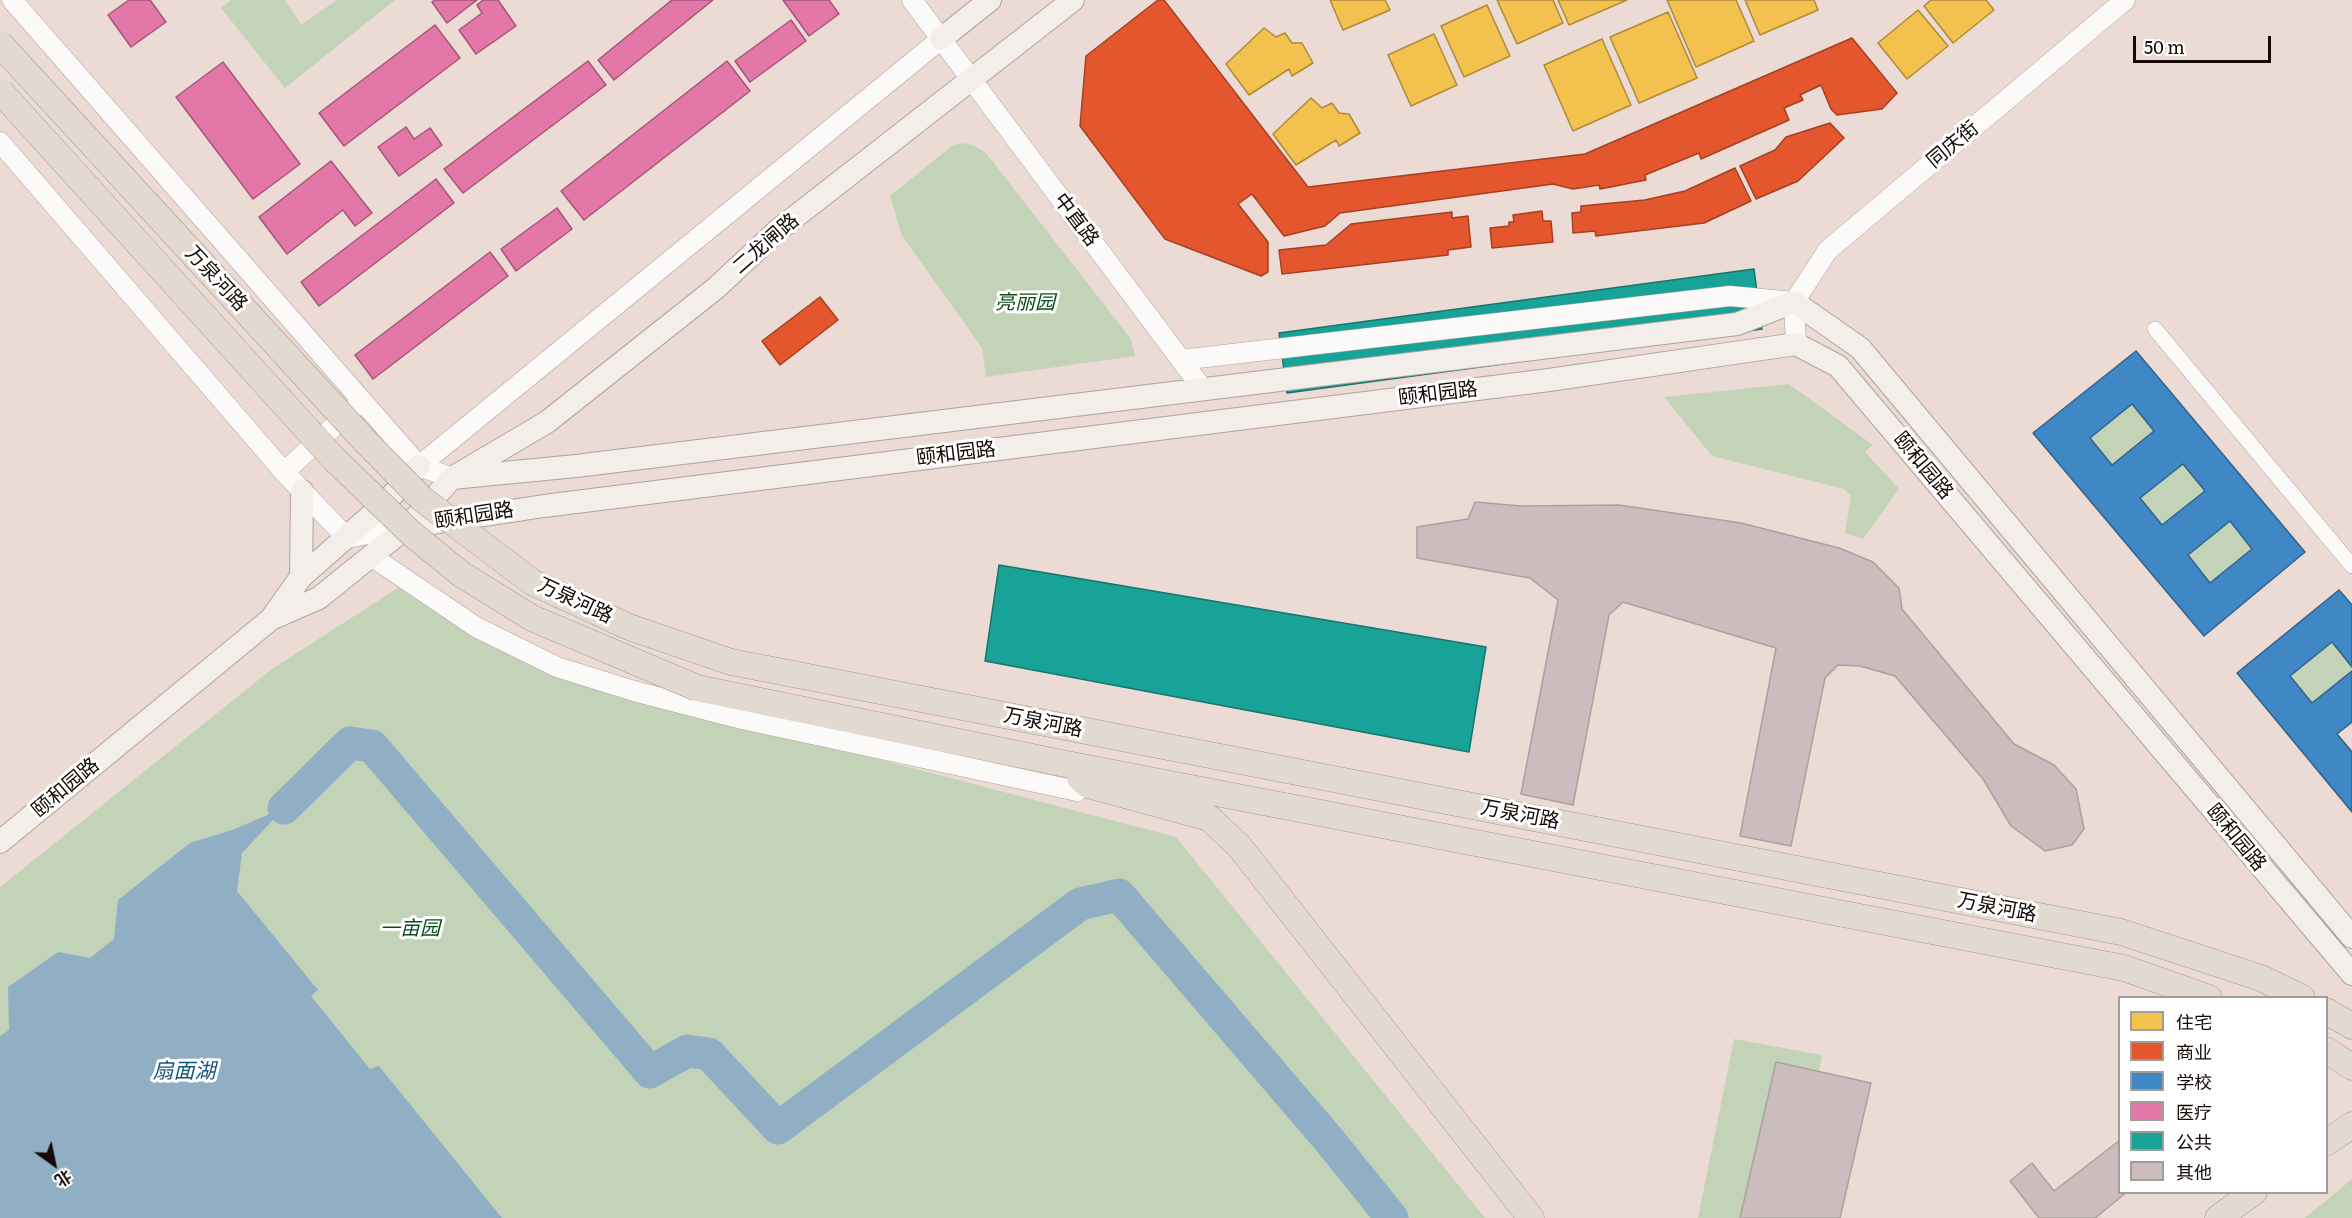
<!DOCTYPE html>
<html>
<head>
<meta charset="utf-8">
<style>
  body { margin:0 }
  #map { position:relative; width:2352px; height:1218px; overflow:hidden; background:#ecdbd4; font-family:Literata,"Noto Sans SC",serif }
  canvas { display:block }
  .legend { position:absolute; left:2118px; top:996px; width:210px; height:198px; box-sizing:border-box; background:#fff; border:2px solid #a19d9b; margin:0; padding:8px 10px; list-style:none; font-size:18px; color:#130905 }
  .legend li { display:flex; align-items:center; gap:12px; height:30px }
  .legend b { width:30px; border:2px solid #a19d9b }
  .north { position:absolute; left:24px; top:1134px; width:60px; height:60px; -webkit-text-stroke:4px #fff; paint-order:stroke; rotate:147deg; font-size:16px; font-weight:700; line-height:24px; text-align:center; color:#130905 }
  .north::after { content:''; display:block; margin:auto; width:21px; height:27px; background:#130905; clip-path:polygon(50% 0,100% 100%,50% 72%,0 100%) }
  .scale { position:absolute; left:2133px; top:36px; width:138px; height:27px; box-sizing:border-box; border:3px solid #130905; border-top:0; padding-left:8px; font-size:18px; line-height:21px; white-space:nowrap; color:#130905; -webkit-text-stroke:4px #fff; paint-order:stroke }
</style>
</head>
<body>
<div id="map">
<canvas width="2352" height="1218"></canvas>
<ul class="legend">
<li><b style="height:16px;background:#f2c14e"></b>住宅</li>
<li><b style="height:16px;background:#e4572e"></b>商业</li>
<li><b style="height:16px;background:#3f88c5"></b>学校</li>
<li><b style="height:16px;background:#e377a8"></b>医疗</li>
<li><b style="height:16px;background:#17a398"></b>公共</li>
<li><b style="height:16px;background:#cbbdbd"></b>其他</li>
</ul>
<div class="north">北</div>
<div class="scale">50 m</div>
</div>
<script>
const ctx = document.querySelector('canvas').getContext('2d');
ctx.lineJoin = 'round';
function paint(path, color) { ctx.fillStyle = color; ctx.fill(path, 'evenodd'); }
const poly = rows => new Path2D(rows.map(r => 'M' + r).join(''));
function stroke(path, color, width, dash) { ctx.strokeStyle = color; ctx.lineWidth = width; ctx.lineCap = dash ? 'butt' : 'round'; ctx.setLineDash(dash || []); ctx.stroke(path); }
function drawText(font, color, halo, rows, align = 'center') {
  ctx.font = font + ' Literata,"Noto Sans SC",serif'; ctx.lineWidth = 6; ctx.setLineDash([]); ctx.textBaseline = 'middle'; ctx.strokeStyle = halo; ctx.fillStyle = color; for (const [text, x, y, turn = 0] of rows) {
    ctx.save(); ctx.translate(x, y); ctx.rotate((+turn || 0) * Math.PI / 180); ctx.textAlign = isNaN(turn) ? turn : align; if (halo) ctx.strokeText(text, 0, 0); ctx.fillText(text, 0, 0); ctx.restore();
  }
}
paint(poly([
  [231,0,285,0,301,25,337,0,395,0,285,88,221,8],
  [963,143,975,146,986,153,1131,339,1135,356,986,377,982,348,902,236,890,196,953,145],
  [1789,384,1873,445,1865,452,1899,489,1863,539,1845,533,1851,496,1844,489,1712,456,1664,397],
  [2132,404,2154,431,2112,465,2090,438],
  [2183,464,2205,491,2162,525,2140,498],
  [2230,521,2252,549,2210,583,2188,555],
  [404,584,545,672,1176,837,1485,1218,0,1218,0,887,272,669],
  [2332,642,2352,667,2352,671,2312,703,2290,676],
  [1734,1039,1822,1055,1819,1072,1776,1062,1740,1218,1698,1218],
  [2352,1179,2352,1218,2305,1218]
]), '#c3d3b8');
paint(poly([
  [284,808,242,853,237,891,318,990,311,996,370,1069,379,1066,502,1218,0,1218,0,1036,9,1030,8,987,58,952,90,958,114,939,118,900,190,843,232,830]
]), '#90afc5');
const homes = poly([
  [1330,0,1385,0,1390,10,1343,30,1330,0],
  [1497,0,1553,0,1563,23,1517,44,1497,0],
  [1558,0,1627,0,1569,25,1558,0],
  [1667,0,1736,0,1754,41,1696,67,1667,0],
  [1745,0,1814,0,1818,10,1760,35,1745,0],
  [1931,0,1986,0,1994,10,1953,43,1924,6,1931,0],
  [1487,5,1510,56,1464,77,1441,26,1487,5],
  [1918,10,1948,46,1907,79,1878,43,1918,10],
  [1668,12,1697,78,1639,103,1610,37,1668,12],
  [1264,28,1276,37,1285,33,1292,43,1302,43,1313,63,1292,76,1289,69,1249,95,1226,64,1264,28],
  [1434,34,1457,85,1411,106,1388,55,1434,34],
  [1602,39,1631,105,1573,131,1544,65,1602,39],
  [1311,98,1322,108,1332,103,1339,113,1349,114,1360,133,1339,146,1336,140,1296,165,1273,134,1311,98]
]);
paint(homes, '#f2c14e');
stroke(homes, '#af8a38', 1.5);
const shops = poly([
  [1158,0,1164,0,1308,187,1585,154,1852,38,1897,93,1882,109,1837,115,1831,109,1821,85,1800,95,1803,100,1784,108,1789,120,1701,159,1699,153,1645,175,1646,180,1600,189,1599,185,1573,189,1553,184,1340,213,1325,226,1284,236,1252,194,1238,204,1268,242,1268,272,1261,276,1165,239,1080,126,1086,56,1158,0],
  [1830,123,1844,138,1798,181,1756,199,1740,166,1775,150,1786,137,1830,123],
  [1735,168,1751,201,1704,223,1596,236,1595,231,1573,233,1572,213,1581,212,1581,206,1645,200,1685,191,1735,168],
  [1542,211,1543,221,1551,221,1553,242,1492,248,1490,228,1509,226,1509,222,1514,222,1513,215,1542,211],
  [1452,212,1452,218,1468,216,1471,247,1448,250,1448,255,1282,274,1279,250,1326,245,1351,224,1452,212],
  [820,297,838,320,780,365,762,341,820,297]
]);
paint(shops, '#e4572e');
stroke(shops, '#a54022', 1.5);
const schools = poly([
  [2136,351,2305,552,2204,636,2033,433,2136,351],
  [2132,404,2154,431,2112,465,2090,438,2132,404],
  [2183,464,2205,491,2162,525,2140,498,2183,464],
  [2230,521,2252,549,2210,583,2188,555,2230,521],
  [2339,590,2352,605,2352,667,2332,642,2290,676,2312,703,2352,671,2352,722,2337,734,2352,752,2352,812,2237,673,2339,590]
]);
paint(schools, '#3f88c5');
stroke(schools, '#32628b', 1.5);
const health = poly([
  [129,0,150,0,166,22,131,47,108,15,129,0],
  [435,0,477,0,447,23,432,2,435,0],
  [483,0,498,0,516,26,476,54,459,30,482,13,477,5,483,0],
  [672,0,713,0,614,80,598,60,672,0],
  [783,0,829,0,839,14,809,36,783,0],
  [791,20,806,41,750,82,735,61,791,20],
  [435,25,460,58,344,146,319,113,435,25],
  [588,61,606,85,463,193,444,169,588,61],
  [727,61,750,91,584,220,561,191,727,61],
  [223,62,300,164,253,199,176,97,223,62],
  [406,127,414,139,430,128,442,145,399,176,378,147,406,127],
  [331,161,372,213,355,226,343,210,287,254,259,217,331,161],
  [436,179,454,203,319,306,301,282,436,179],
  [557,208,572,229,516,271,501,249,557,208],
  [490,252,508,276,373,379,355,355,490,252]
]);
paint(health, '#e377a8');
stroke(health, '#a55677', 1.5);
const public = poly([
  [1754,269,1762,329,1287,393,1279,333,1754,269],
  [999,565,1486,647,1469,752,985,661,999,565]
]);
paint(public, '#17a398');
stroke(public, '#16756c', 1.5);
stroke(poly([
  [284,808,350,743,372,746,650,1072,687,1051,709,1054,778,1128,1080,904,1119,895,1329,1140,1392,1218]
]), '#90afc5', 33);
const building = poly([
  [1475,502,1521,506,1619,505,1741,523,1839,548,1873,562,1899,588,1902,609,2014,744,2054,765,2076,789,2084,829,2072,845,2045,851,2011,826,1983,779,1895,676,1860,666,1838,665,1825,678,1791,846,1740,836,1776,648,1623,602,1609,615,1573,805,1521,794,1558,600,1530,578,1417,558,1417,527,1468,519,1475,502],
  [1776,1062,1871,1083,1840,1218,1740,1218,1776,1062],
  [2120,1140,2120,1192,2127,1192,2095,1218,2039,1218,2010,1181,2032,1163,2054,1191,2120,1140]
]);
paint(building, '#cbbdbd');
stroke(building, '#aca09f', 1.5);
const minor = poly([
  [2155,329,2352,566]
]);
const tertiary = poly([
  [12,0,419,466,452,478],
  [912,0,1202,388],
  [0,142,284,472,347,538,407,527],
  [1794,302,1828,250,2125,0],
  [1794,302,1796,344],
  [1181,360,1730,296,1794,302],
  [419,466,941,39],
  [284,472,353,409],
  [371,556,476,627,557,667,634,691,742,719,1077,791]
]);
const secondary = poly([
  [941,39,990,0],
  [452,478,576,466,1737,324,1794,302,1860,348,2352,937],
  [407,527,544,506,1549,380,1796,344,1838,366,2352,974],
  [301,577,302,491],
  [271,619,319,598,407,527,452,478,547,422,716,288,777,231,1073,0],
  [0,842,271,619,301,577,384,504,419,466]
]);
const trunk = poly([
  [731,662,2121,932,2261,978,2302,998],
  [697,688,1061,763,2124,968,2209,998],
  [1080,778,1088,785,1209,818,1239,846,1531,1218],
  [2326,1011,2352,1026],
  [2326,1050,2352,1067],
  [2326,1143,2352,1125],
  [2218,1218,2254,1192]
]);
stroke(minor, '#b0a29c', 16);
stroke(tertiary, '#b0a29c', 21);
stroke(secondary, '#b0a29c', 24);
stroke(trunk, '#a69786', 27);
stroke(minor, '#fcfaf9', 15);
stroke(tertiary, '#fcfaf9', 20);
stroke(secondary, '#f3eee9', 22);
stroke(trunk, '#e2dad0', 26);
const trunkBridge = poly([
  [0,44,366,442,422,499,532,582,629,627,731,662],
  [0,91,334,459,412,534,461,574,532,618,697,688]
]);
stroke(trunkBridge, '#a69786', 27, []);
stroke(trunkBridge, '#e2dad0', 26);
drawText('20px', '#130905', '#fff', [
  ["同庆街",1953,145,-40],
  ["中直路",1076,220,53],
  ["二龙闸路",766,244,-41],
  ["万泉河路",216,279,47],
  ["颐和园路",1438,394,-7],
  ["颐和园路",956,454,-7],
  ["颐和园路",1923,466,50],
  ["颐和园路",474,516,-9],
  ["万泉河路",575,601,25],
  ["万泉河路",1043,723,11],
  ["颐和园路",66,788,-40],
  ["万泉河路",1520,815,11],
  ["颐和园路",2236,838,50],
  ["万泉河路",1997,908,11]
]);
drawText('italic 20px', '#0c4d17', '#fff', [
  ["亮丽园",1025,303],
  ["一亩园",410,929]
]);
drawText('italic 21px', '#175578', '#fff', [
  ["扇面湖",184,1072]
]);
</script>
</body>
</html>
